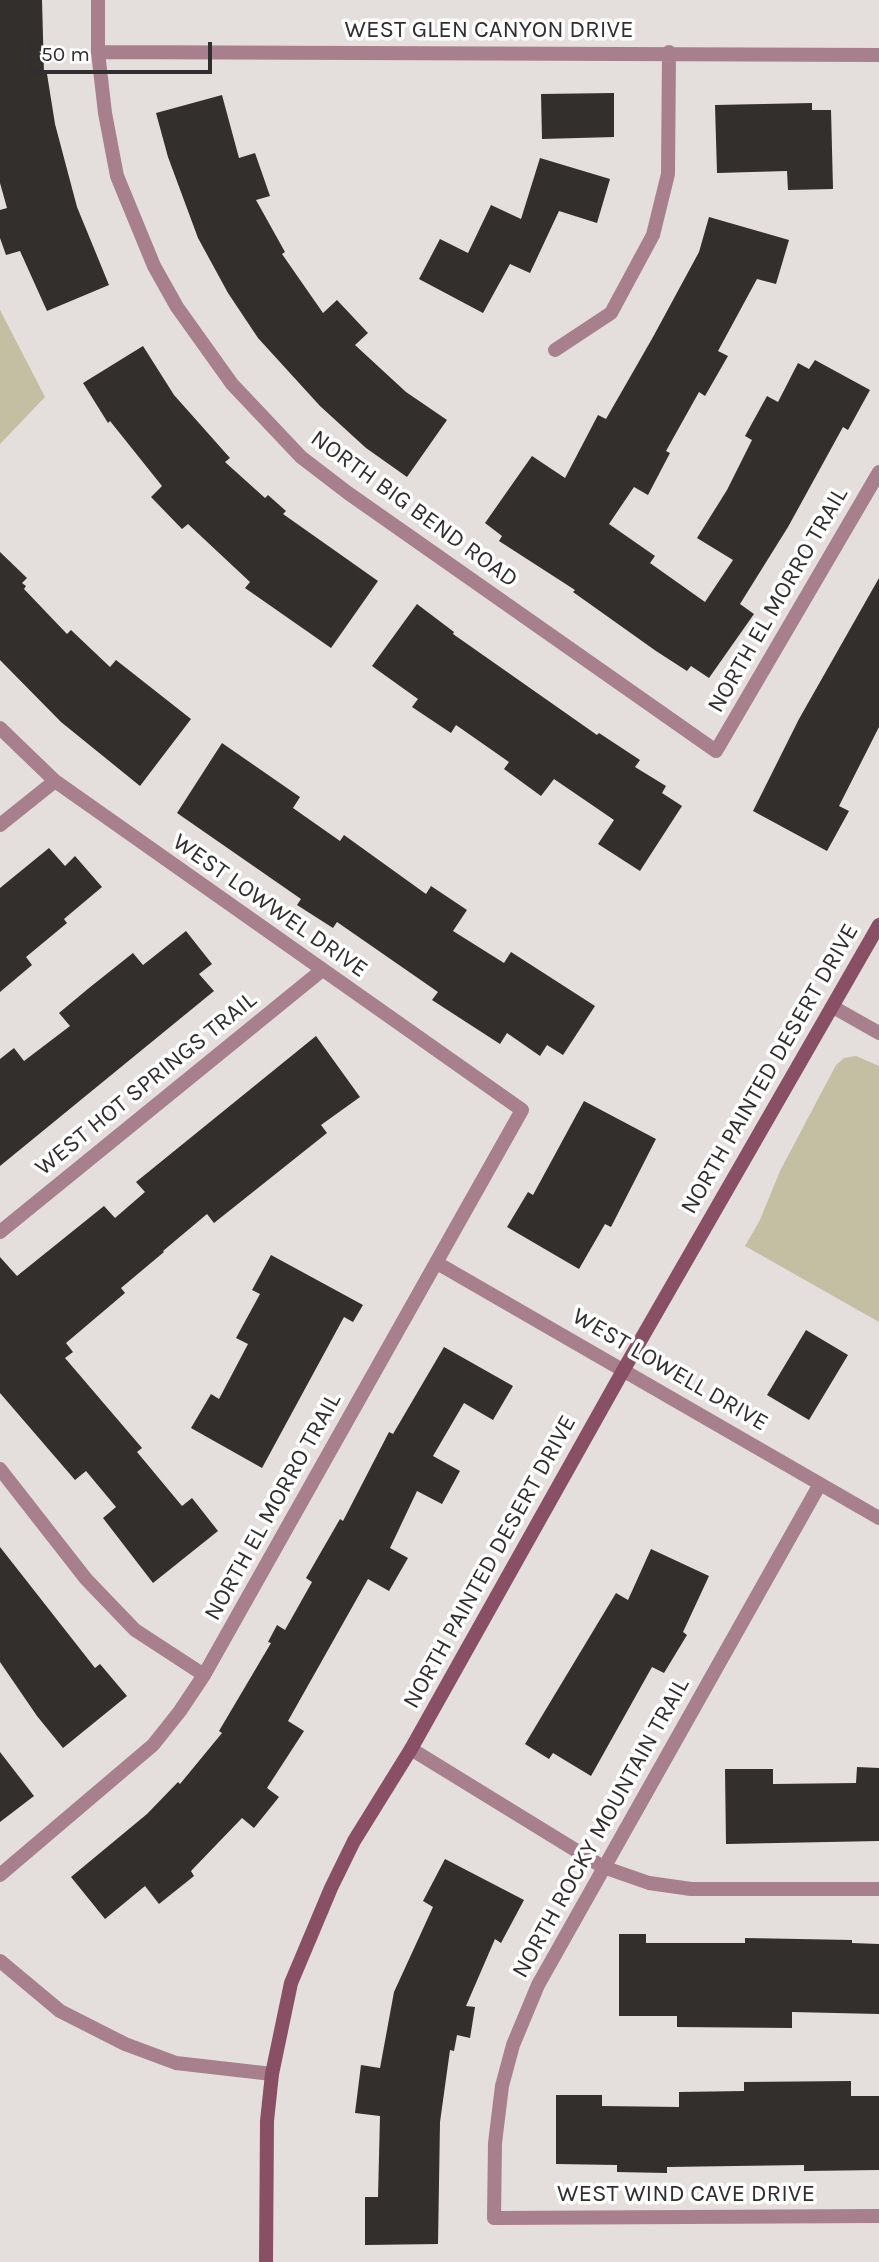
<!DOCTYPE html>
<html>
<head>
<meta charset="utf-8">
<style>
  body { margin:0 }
  #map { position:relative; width:879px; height:2262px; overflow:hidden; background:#e4dedd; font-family:Karla,sans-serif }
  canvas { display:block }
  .scale { position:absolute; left:28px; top:42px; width:184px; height:32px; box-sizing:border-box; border:4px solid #302e2e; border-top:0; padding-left:9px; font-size:21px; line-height:24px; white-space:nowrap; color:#302e2e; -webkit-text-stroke:5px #fff; paint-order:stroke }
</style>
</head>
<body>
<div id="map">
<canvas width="879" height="2262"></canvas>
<div class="scale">50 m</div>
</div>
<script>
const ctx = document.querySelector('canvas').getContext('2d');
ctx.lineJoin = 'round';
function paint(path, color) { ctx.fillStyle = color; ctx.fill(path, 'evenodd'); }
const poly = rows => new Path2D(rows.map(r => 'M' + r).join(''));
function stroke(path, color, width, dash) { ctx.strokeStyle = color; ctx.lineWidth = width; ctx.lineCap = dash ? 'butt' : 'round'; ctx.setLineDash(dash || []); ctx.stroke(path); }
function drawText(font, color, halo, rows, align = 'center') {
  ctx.font = font + ' Karla,sans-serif'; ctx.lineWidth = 7; ctx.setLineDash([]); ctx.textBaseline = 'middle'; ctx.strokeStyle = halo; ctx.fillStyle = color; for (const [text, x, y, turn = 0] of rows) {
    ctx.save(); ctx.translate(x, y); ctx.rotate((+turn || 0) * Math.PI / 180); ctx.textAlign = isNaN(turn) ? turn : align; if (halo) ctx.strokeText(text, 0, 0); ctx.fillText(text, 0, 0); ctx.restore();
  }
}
paint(poly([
  [0,310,45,397,0,444],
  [856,1056,879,1066,879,1322,745,1246,760,1220,780,1171,836,1065,844,1058]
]), '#c4bea2');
paint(poly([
  [0,0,42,0,44,74,47,74,55,124,77,207,109,285,47,311,20,251,6,255,0,238,0,210,7,208,0,183],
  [614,93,614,137,542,139,541,94],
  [222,95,239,158,255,153,270,196,256,200,285,252,282,254,323,313,337,300,368,333,355,345,406,392,447,420,407,477,366,448,320,406,258,338,228,293,198,238,168,157,156,113],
  [812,103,812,110,831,110,833,189,788,190,787,171,717,173,715,105],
  [540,158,610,179,597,223,559,211,530,273,510,264,483,313,419,279,440,239,468,253,491,205,521,219],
  [709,217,789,240,776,284,757,279,718,351,728,356,705,396,699,392,666,451,670,453,648,495,634,487,609,524,655,556,650,563,705,602,733,560,697,538,727,490,752,440,745,436,767,396,778,402,798,363,809,369,815,360,870,390,848,430,843,427,788,527,740,604,754,614,709,678,691,666,687,671,656,651,573,592,575,590,499,541,502,536,485,523,532,456,565,478,598,415,606,419,653,337,699,252],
  [143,346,174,395,230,458,225,462,265,498,268,495,286,511,283,514,378,581,331,648,245,588,250,582,188,524,182,529,151,497,162,486,110,421,108,423,83,383],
  [0,552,27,578,22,583,26,586,24,589,67,634,71,630,110,667,116,660,191,719,140,786,61,722,0,660],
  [879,578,879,727,839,806,849,811,827,851,753,811,799,719],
  [417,604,454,632,453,634,597,735,599,733,640,760,635,767,666,786,662,793,682,806,640,871,598,844,614,820,554,779,541,796,504,769,509,762,456,725,451,733,412,707,418,699,372,666],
  [222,743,300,797,293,808,340,841,344,835,426,894,431,886,467,910,453,931,504,963,511,952,595,1006,563,1055,547,1045,540,1056,507,1033,500,1044,432,1000,438,992,337,922,333,928,297,905,301,899,177,813],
  [49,848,65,866,75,856,102,887,64,919,67,923,26,957,32,965,0,992,0,888],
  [186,931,212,964,199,974,214,991,0,1166,0,1059,14,1048,24,1061,70,1026,59,1013,89,988,133,953,143,965],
  [316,1036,360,1097,321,1125,327,1133,214,1223,207,1214,163,1251,164,1252,121,1288,125,1293,66,1343,73,1352,65,1358,142,1448,137,1452,182,1506,192,1498,218,1531,153,1583,103,1518,116,1507,86,1471,75,1480,0,1393,0,1257,17,1276,104,1206,115,1218,145,1192,136,1182],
  [584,1101,656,1139,611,1227,605,1224,579,1269,507,1227,528,1192,533,1195],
  [271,1255,363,1305,353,1322,344,1317,262,1468,191,1428,211,1394,219,1399,248,1344,236,1338,260,1294,252,1290],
  [806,1330,848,1355,809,1420,767,1395],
  [444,1347,513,1386,493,1420,464,1403,433,1456,460,1471,442,1504,417,1491,390,1548,408,1558,389,1591,368,1579,288,1721,304,1731,267,1788,279,1797,254,1828,242,1818,191,1871,194,1876,159,1904,145,1886,105,1919,71,1877,147,1814,178,1782,180,1784,222,1733,219,1731,271,1643,268,1642,277,1625,285,1630,312,1582,306,1578,340,1519,343,1521,389,1432,393,1434],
  [0,1547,95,1668,100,1664,127,1696,63,1748,37,1716,0,1662],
  [651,1549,709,1576,683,1632,687,1635,664,1673,652,1667,591,1776,553,1753,549,1759,525,1744,616,1593,628,1600],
  [0,1752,34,1796,0,1822],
  [857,1767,879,1768,879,1841,726,1844,725,1769,773,1769,773,1784,856,1783],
  [445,1859,524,1900,501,1943,495,1939,466,2006,475,2007,470,2038,457,2035,454,2051,450,2050,440,2122,438,2244,365,2245,365,2197,378,2197,380,2116,355,2113,361,2065,380,2068,394,1992,433,1907,423,1901],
  [619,1934,646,1934,646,1943,745,1943,745,1938,852,1940,852,1943,879,1944,879,2014,792,2012,792,2028,677,2027,677,2016,619,2016],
  [851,2081,851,2096,879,2096,879,2170,804,2171,804,2165,667,2167,667,2173,617,2172,617,2165,556,2164,556,2095,602,2095,602,2106,679,2107,679,2092,744,2091,744,2082]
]), '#322f2d');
stroke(poly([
  [98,0,98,52,105,113,117,176,154,266,177,307,232,384,301,457,348,493,716,751,879,472],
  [98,52,879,55],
  [555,350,611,313,653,235,668,174,669,52],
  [0,728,55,781,522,1110,204,1675,180,1711,153,1745,0,1875],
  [0,825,55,781],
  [833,1007,879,1033],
  [0,1232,321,971],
  [437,1263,879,1518],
  [0,1469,86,1579,135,1630,204,1675],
  [820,1484,538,1985,513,2045,502,2086,495,2143,494,2218,879,2216],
  [411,1749,603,1867,649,1883,691,1889,879,1889],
  [0,1961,60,2011,125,2044,176,2063,272,2074]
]), '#a87f8c', 14);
stroke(poly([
  [266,2262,267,2121,272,2074,291,1983,331,1888,354,1841,411,1749,624,1369,879,925]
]), '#895065', 14);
drawText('24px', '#302e2e', '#fff', [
  ["WEST GLEN CANYON DRIVE",489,30],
  ["NORTH BIG BEND ROAD",414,509,36],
  ["NORTH EL MORRO TRAIL",778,600,-60],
  ["WEST LOWWEL DRIVE",270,906,35],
  ["NORTH PAINTED DESERT DRIVE",770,1069,-60],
  ["WEST HOT SPRINGS TRAIL",146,1084,-39],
  ["WEST LOWELL DRIVE",670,1370,30],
  ["NORTH EL MORRO TRAIL",273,1507,-61],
  ["NORTH PAINTED DESERT DRIVE",490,1562,-61],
  ["NORTH ROCKY MOUNTAIN TRAIL",601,1828,-61],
  ["WEST WIND CAVE DRIVE",686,2194]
]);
</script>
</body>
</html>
